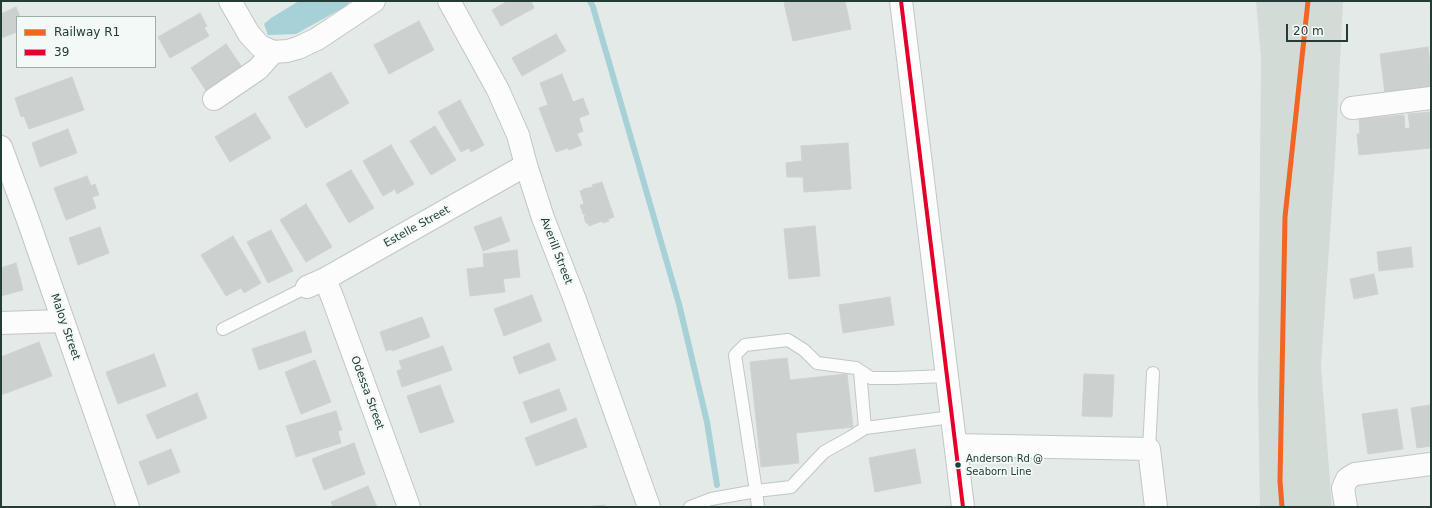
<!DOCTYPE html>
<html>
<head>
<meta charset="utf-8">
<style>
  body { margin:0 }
  #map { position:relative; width:1432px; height:508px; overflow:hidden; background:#e4eae7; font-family:"DejaVu Sans",sans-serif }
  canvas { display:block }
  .frame { position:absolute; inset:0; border:2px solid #233d36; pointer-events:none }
  .legend { position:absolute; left:16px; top:16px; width:140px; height:52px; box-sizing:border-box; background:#f3f9f6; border:1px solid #a0aea9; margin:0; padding:5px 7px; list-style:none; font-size:12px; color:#233d36 }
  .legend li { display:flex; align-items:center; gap:8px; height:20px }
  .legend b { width:20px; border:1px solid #a0aea9 }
  .scale { position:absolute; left:1286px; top:24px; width:62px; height:18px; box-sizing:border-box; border:2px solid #233d36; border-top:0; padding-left:5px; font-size:12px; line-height:14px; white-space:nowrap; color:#233d36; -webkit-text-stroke:3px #f3f9f6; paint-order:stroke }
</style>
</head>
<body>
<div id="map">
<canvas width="1432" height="508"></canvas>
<div class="frame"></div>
<ul class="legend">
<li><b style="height:5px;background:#f26522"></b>Railway R1</li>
<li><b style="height:5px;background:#e4002b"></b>39</li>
</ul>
<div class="scale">20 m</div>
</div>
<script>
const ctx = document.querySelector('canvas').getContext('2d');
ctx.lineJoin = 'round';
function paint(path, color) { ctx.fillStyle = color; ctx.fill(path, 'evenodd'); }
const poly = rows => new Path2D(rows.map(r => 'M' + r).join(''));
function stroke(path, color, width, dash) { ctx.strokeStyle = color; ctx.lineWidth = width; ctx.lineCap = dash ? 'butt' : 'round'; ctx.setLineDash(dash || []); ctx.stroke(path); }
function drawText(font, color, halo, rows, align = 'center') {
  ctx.font = font + ' "DejaVu Sans",sans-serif'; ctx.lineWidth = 3.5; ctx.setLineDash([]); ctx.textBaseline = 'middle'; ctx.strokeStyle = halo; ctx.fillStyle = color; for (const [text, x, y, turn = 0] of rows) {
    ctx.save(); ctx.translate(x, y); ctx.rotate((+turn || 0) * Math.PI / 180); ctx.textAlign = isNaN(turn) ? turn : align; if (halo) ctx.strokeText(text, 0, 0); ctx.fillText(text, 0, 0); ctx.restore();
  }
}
paint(poly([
  [1256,1,1343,1,1335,160,1321,366,1332,507,1260,507,1258,389,1261,58]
]), '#d3dbd7');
paint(poly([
  [299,1,350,1,346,6,296,34,268,35,264,24,271,18]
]), '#a6d1d7');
stroke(poly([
  [590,1,593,7,679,304,707,422,717,485]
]), '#a6d1d7', 6);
const building = poly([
  [508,1,531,1,534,8,501,26,492,10,508,1],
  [796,1,845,1,851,29,793,41,784,3,796,1],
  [16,7,20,17,17,17,17,32,1,38,1,14,16,7],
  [200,13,207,26,204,27,209,36,170,58,158,37,200,13],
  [419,21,434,50,389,74,374,45,419,21],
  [556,34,566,51,522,76,512,58,556,34],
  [226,44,242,67,207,92,191,68,226,44],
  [1428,47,1431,71,1431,87,1385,94,1380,54,1428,47],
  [331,72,349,103,306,128,288,97,331,72],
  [562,74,573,102,583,98,589,114,579,118,583,131,577,134,582,145,569,150,568,148,556,152,539,108,548,105,540,83,562,74],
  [72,77,84,110,29,129,24,116,21,117,15,98,72,77],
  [460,100,484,145,471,152,469,148,461,152,438,112,460,100],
  [1431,112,1431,148,1359,155,1357,134,1360,134,1359,119,1404,115,1405,129,1410,128,1408,114,1431,112],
  [255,113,271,138,230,162,215,137,255,113],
  [435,126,456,160,431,175,410,141,435,126],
  [68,129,77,153,40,167,32,143,68,129],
  [848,143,851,189,804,192,803,177,787,177,786,163,802,161,801,146,848,143],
  [391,145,414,184,397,194,395,189,383,196,363,161,391,145],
  [351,170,374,208,349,223,326,184,351,170],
  [87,176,91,186,95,184,99,195,92,197,96,208,66,220,54,188,87,176],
  [602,182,614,217,608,219,609,221,603,223,602,221,589,226,588,223,586,223,584,217,585,216,585,214,583,214,580,205,584,204,580,191,584,190,583,189,593,187,592,185,602,182],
  [306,204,332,247,306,262,280,220,306,204],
  [501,217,510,241,483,251,474,227,501,217],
  [815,226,820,276,789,279,784,229,815,226],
  [100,227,109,253,78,265,69,238,100,227],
  [271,230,293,271,268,283,247,242,271,230],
  [233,236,261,283,244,293,241,288,226,296,201,255,233,236],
  [1411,247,1413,267,1379,271,1377,252,1411,247],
  [517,250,520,277,503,279,505,292,470,296,467,269,484,267,483,254,517,250],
  [16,263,23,290,1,296,1,268,16,263],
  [1374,274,1378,294,1354,299,1350,279,1374,274],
  [532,295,542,321,504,336,494,309,532,295],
  [890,297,894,325,843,333,839,305,890,297],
  [422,317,430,337,392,351,392,349,386,351,380,332,422,317],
  [305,331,312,352,259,370,252,349,305,331],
  [39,342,52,376,1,395,1,357,39,342],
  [549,343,556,360,519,374,513,357,549,343],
  [443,346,452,370,402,387,397,371,402,369,399,361,443,346],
  [154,354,166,386,118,404,106,372,154,354],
  [787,358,790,380,847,374,853,427,796,433,799,463,761,467,750,362,787,358],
  [315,360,331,402,301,414,285,372,315,360],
  [1084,374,1114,375,1112,417,1082,416,1084,374],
  [440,385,454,422,420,433,407,396,440,385],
  [559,389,567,410,531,423,523,402,559,389],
  [197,393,207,418,157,439,146,415,197,393],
  [1430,405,1431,446,1417,448,1411,408,1430,405],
  [1397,409,1403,449,1368,454,1362,414,1397,409],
  [336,411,342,430,338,431,341,443,296,457,286,426,336,411],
  [576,418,587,447,536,466,525,438,576,418],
  [354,443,365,474,324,490,312,459,354,443],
  [171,449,180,472,148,485,139,462,171,449],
  [915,449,921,483,875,492,869,458,915,449],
  [368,486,377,507,333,507,331,502,368,486],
  [604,505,604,507,585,507,604,505]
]);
paint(building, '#ccd1cf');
stroke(building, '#cdd3d0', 1);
const lane = poly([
  [223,329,307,287],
  [860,371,865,428],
  [947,376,895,378,871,378,856,368,817,363,804,350,788,340,745,345,735,355,756,491,791,487,824,452,851,437,865,428,952,417],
  [1149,449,1153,373],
  [690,507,711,499,756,491,758,507]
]);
const street = poly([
  [230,1,249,34,260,46,273,52],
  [449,1,498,90,518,135,526,165,543,218,575,300,649,507],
  [273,52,287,51,298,48,317,39,374,1],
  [214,99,258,69,273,52],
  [1352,108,1431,98],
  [1,147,28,220,128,507],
  [325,279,333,299,409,507],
  [307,287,325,279,526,165],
  [1,323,62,321],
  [956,445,1149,449,1156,507],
  [1346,507,1343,488,1347,479,1355,474,1431,464]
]);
const secondary = poly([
  [901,1,963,507]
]);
stroke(lane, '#c1c7c4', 14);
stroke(street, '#c1c7c4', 24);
stroke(secondary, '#c0c8c4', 24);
stroke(lane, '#fbfcfb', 12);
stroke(street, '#fbfcfb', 22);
stroke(secondary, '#fbfcfb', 22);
stroke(poly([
  [901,1,963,507]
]), '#e4002b', 4);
stroke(poly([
  [1282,507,1280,481,1285,217,1308,1]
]), '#f26522', 5);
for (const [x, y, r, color] of [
  [958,465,3.5,"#233d36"]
]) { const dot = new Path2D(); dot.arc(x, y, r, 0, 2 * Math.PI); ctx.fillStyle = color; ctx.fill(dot); stroke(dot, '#f3f9f6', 1.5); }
drawText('10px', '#233d36', '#f3f9f6', [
  ["Anderson Rd @",966,459],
  ["Seaborn Line",966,472]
], 'left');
drawText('11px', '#233d36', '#f3f9f6', [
  ["Estelle Street",417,227,-29],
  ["Averill Street",556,251,69],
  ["Maloy Street",65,327,71],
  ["Odessa Street",367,393,70]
]);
</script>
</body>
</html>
